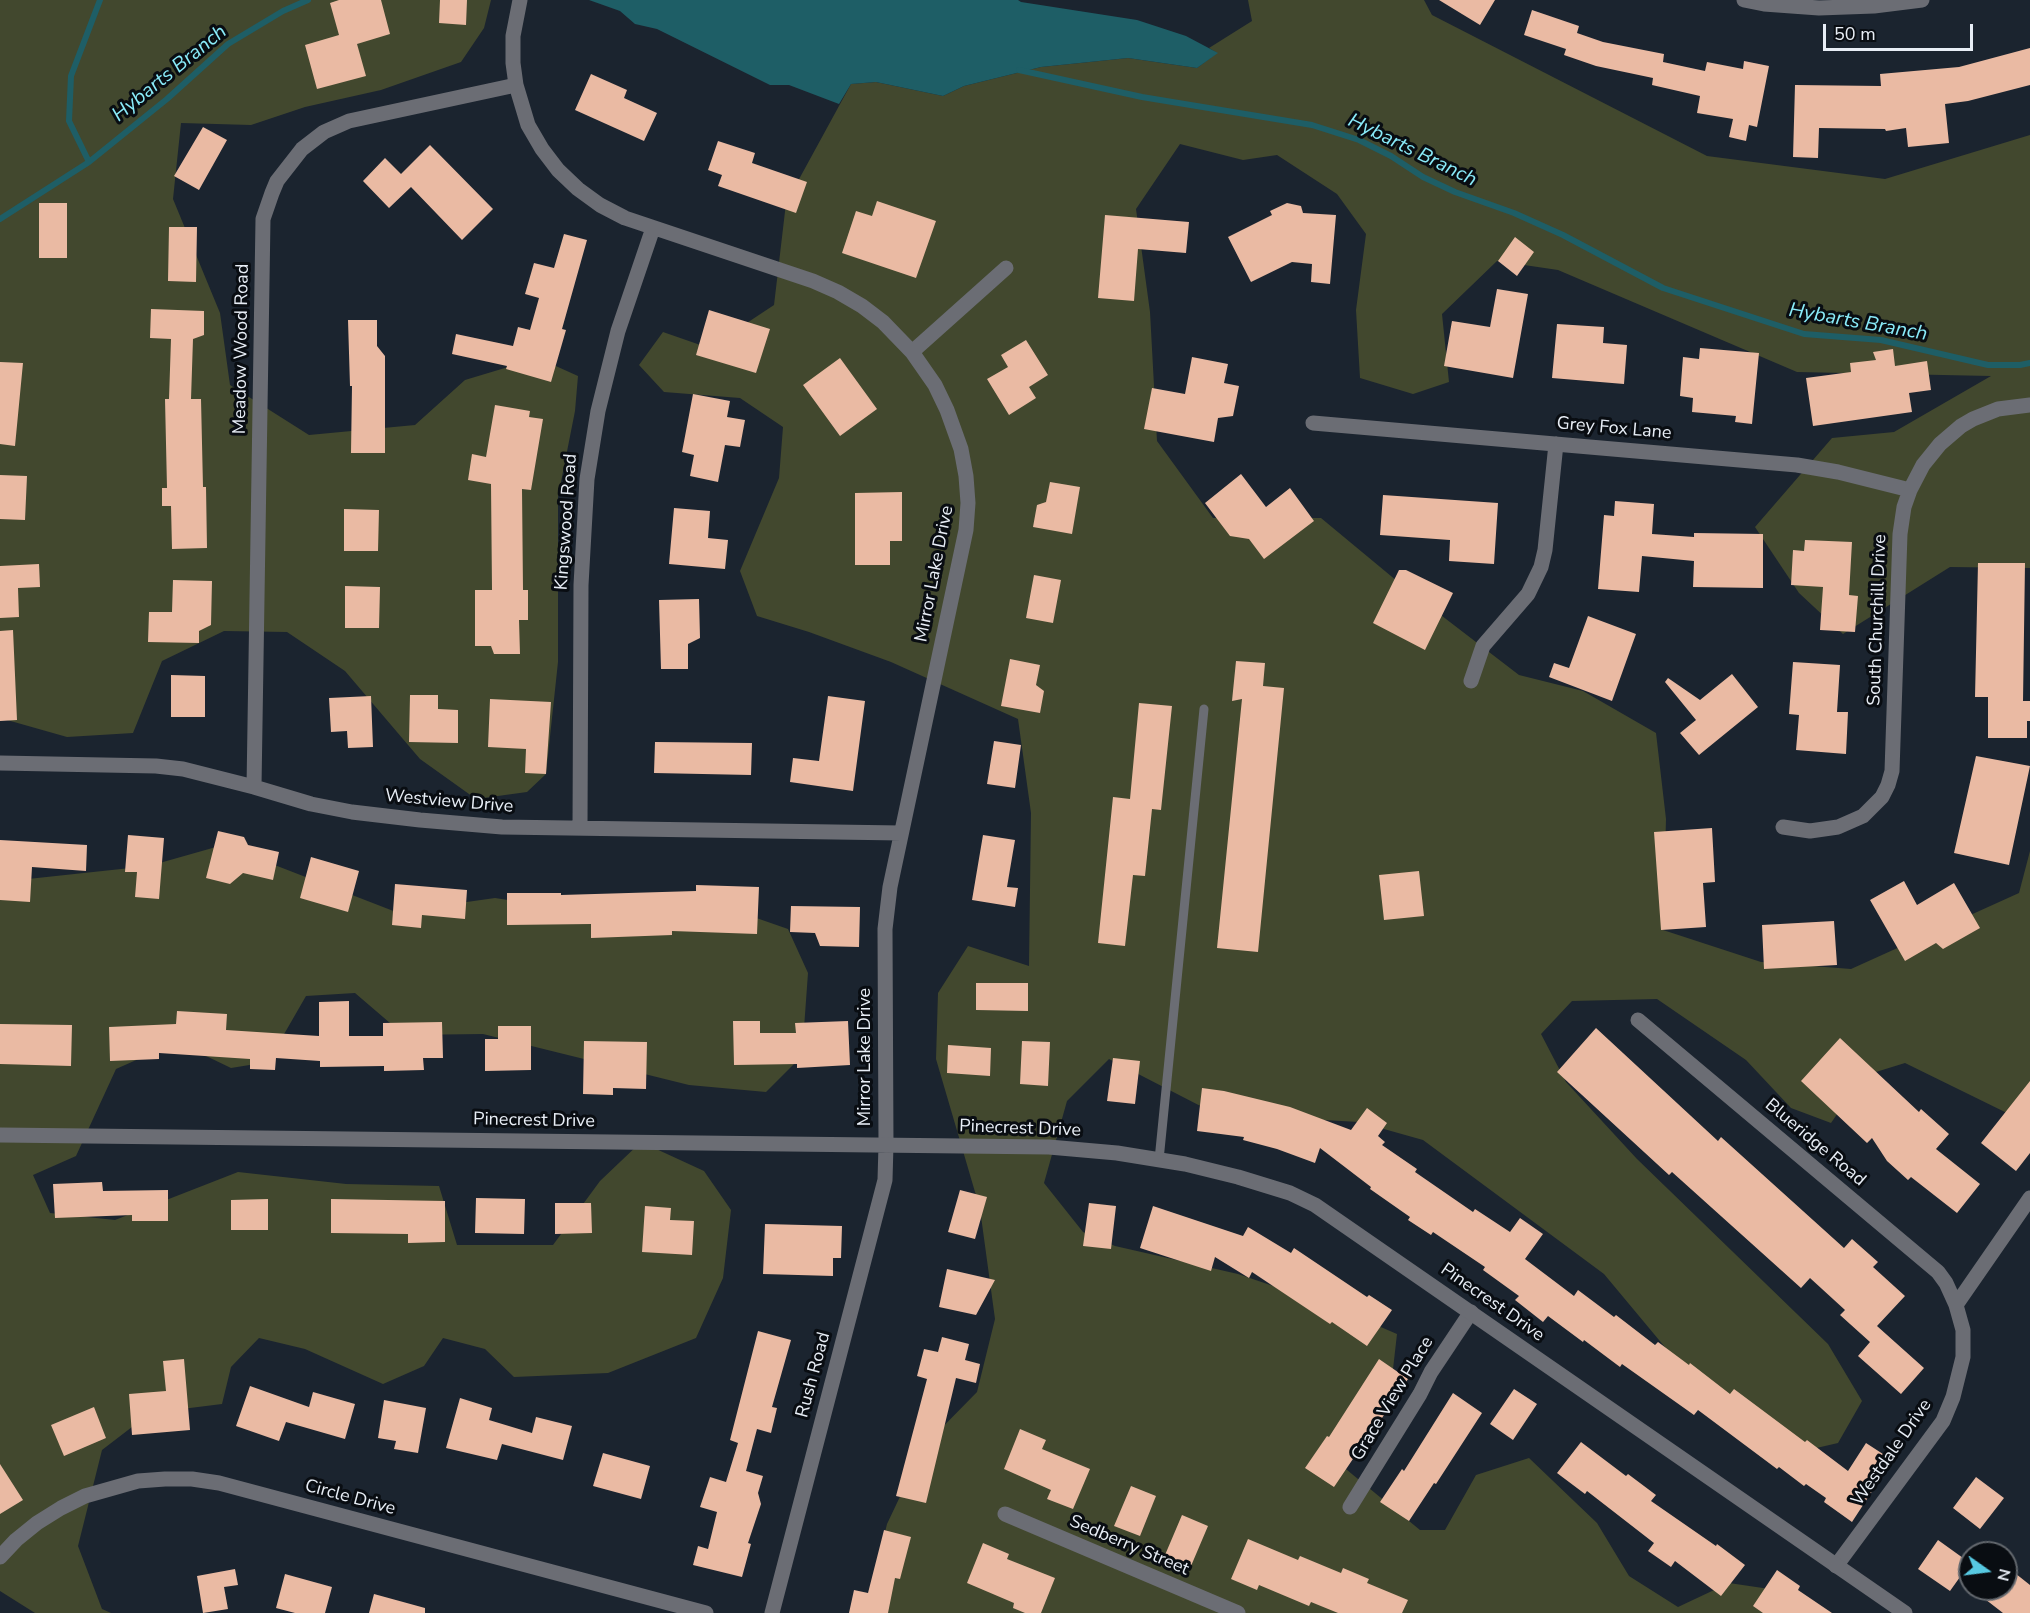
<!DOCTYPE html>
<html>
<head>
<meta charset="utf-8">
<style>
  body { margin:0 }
  #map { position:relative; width:2030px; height:1613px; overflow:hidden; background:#1b242f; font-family:"Nunito Sans",sans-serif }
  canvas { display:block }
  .north { position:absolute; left:1958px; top:1541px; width:60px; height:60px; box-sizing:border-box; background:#090d12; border:2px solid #62676d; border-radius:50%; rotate:104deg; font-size:16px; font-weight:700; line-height:24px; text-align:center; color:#e8eef6 }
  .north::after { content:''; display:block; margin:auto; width:21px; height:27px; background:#57c9e2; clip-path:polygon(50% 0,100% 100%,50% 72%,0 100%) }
  .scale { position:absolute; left:1823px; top:24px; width:150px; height:27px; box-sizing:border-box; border:3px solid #e8eef6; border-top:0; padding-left:8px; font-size:18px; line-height:21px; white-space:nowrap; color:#e8eef6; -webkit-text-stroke:4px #090d12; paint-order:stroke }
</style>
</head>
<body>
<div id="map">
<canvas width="2030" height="1613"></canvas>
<div class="north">N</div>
<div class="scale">50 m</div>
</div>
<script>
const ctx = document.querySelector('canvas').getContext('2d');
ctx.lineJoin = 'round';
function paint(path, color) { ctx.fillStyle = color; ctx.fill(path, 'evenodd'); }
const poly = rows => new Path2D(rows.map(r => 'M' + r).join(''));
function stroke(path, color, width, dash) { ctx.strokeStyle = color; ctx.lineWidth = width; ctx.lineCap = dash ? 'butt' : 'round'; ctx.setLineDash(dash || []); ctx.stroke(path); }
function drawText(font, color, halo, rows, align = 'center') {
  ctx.font = font + ' "Nunito Sans",sans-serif'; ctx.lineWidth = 6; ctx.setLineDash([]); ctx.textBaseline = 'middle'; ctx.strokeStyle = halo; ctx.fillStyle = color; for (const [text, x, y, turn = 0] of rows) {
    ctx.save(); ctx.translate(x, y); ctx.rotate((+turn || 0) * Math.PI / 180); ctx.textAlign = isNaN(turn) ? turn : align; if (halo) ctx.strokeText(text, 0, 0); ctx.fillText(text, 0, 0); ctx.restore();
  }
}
paint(poly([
  [0,0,491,0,484,28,461,62,381,90,305,107,251,125,181,123,173,199,220,313,230,385,309,435,415,425,465,380,538,358,578,376,575,411,558,497,558,662,546,774,527,792,476,799,420,759,345,671,287,632,224,631,162,661,133,733,67,737,0,718],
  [1248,0,1424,0,1432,15,1707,156,1885,179,2030,135,2030,568,1950,567,1843,634,1799,593,1755,527,1832,438,1894,432,1991,376,1797,372,1558,270,1497,261,1442,314,1449,382,1413,394,1360,378,1356,310,1366,234,1337,194,1277,155,1243,160,1180,144,1136,209,1150,312,1157,441,1213,518,1321,518,1403,586,1519,675,1583,691,1656,733,1666,819,1663,930,1761,962,1851,969,2019,893,2030,851,2030,1110,2011,1115,1905,1063,1863,1076,1831,1123,1791,1108,1746,1060,1657,999,1572,1001,1541,1034,1566,1082,1637,1159,1828,1344,1862,1401,1838,1443,1782,1456,1699,1388,1604,1274,1423,1140,1359,1122,1216,1114,1109,1059,1067,1101,1044,1183,1083,1232,1115,1246,1238,1274,1332,1306,1397,1334,1392,1378,1341,1465,1420,1530,1445,1530,1476,1475,1529,1458,1597,1523,1629,1576,1678,1607,1729,1583,1790,1592,1793,1613,865,1613,887,1524,924,1446,977,1392,995,1319,980,1209,936,1059,938,993,968,946,1029,966,1031,813,1018,719,891,662,809,632,757,616,740,571,779,478,783,427,740,398,664,392,639,365,663,332,709,348,774,305,786,203,851,84,876,82,943,96,964,86,1041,67,1128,58,1197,68,1217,53,1209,48,1252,21],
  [223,845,396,912,495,898,626,918,722,906,788,929,808,973,802,1056,766,1092,689,1085,483,1034,404,1035,355,993,306,996,268,1062,231,1068,177,1042,116,1069,76,1156,33,1175,50,1213,115,1220,238,1172,346,1184,439,1186,457,1245,553,1245,600,1181,641,1142,704,1171,731,1210,723,1278,696,1338,608,1373,514,1377,485,1349,443,1338,424,1366,383,1384,305,1349,259,1338,231,1367,222,1404,182,1409,132,1427,102,1450,78,1546,102,1609,111,1613,35,1613,0,1591,0,882,149,866]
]), '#42482e');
paint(poly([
  [589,0,1018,0,1021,2,1137,20,1186,36,1218,53,1197,68,1128,58,1041,67,964,86,943,96,876,82,851,84,839,104,789,85,770,85,657,29,635,24,620,11]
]), '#1e5e66');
stroke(poly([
  [1019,70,1142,97,1312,125,1359,140,1391,156,1423,177,1455,192,1514,213,1563,235,1663,288,1804,334,1881,340,1988,365,2020,365,2030,363],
  [89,162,69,121,71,76,100,0],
  [0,219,89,162,167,99,228,44,283,11,308,0]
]), '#1e5e66', 6);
paint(poly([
  [339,0,381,0,390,34,357,44,366,76,317,89,305,45,339,35,330,3],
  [440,0,467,0,466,25,439,23],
  [1439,0,1495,0,1480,25],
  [1532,10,1579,26,1577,33,1603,42,1664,54,1663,62,1705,71,1707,62,1743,69,1744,61,1769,66,1757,127,1749,125,1746,141,1729,137,1733,119,1697,113,1700,96,1652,85,1653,78,1596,66,1564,55,1566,49,1524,35],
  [2030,48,2030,85,1968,101,1945,104,1949,143,1908,147,1906,128,1886,131,1885,129,1819,128,1818,158,1793,157,1795,85,1881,86,1880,74,1959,67],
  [591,74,627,90,624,98,657,113,644,141,575,110],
  [203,127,227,140,199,190,174,176],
  [718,141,755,153,752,163,807,182,796,213,718,186,722,175,708,170],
  [430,145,493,209,462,240,411,187,389,208,363,181,385,158,401,174],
  [877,201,936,221,916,278,842,253,856,211,872,216],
  [39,203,67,203,67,258,39,258],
  [1287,203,1301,206,1303,213,1336,215,1330,284,1311,282,1312,264,1292,262,1251,282,1228,237,1272,215,1270,211],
  [1105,215,1189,222,1186,253,1138,249,1134,301,1098,298],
  [169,227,197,227,196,282,168,281],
  [564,234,587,240,562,329,566,330,551,382,506,369,507,366,452,354,456,334,513,346,518,327,530,330,539,298,525,294,534,263,554,268],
  [1515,237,1534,252,1517,276,1498,261],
  [1497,289,1528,294,1513,378,1444,366,1452,321,1490,327],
  [151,309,204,311,204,335,193,339,191,399,201,399,203,487,206,487,207,548,172,549,171,506,162,506,162,488,167,488,165,399,169,399,171,339,150,338],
  [709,310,770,329,756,373,696,355],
  [348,320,377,320,377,346,385,356,385,453,351,453,352,386,350,386],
  [1557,324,1604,327,1603,343,1627,345,1624,384,1552,378],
  [1026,340,1048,375,1029,387,1036,398,1009,415,987,379,1008,367,1001,355],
  [1700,348,1759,353,1752,424,1735,422,1736,416,1692,412,1693,398,1680,396,1683,357,1699,359],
  [1893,349,1895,366,1927,361,1931,390,1909,393,1912,412,1813,426,1806,378,1851,372,1850,363,1876,360,1873,352],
  [1192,357,1228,364,1224,383,1239,386,1233,416,1218,418,1214,442,1144,429,1152,388,1185,394],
  [840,358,877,409,840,436,803,385],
  [0,362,23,363,15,446,0,444],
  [693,394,730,401,727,417,745,420,740,447,725,445,718,482,690,476,694,455,682,452],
  [495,405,530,411,529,417,543,419,531,490,522,489,523,590,528,590,528,620,519,620,520,654,494,654,491,646,475,646,475,590,492,590,491,484,468,480,472,454,486,457],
  [1241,474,1266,507,1290,488,1314,521,1264,559,1249,539,1230,536,1205,503],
  [0,475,27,476,25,520,0,519],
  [1050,482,1080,487,1072,534,1033,527,1037,505,1046,502],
  [902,492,902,541,890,541,890,565,855,565,855,493],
  [1383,495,1498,503,1494,564,1449,561,1450,540,1380,535],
  [1615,501,1654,504,1652,534,1694,537,1694,533,1763,534,1763,588,1693,587,1694,561,1642,556,1639,592,1598,589,1604,515,1614,516],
  [674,508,710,511,708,538,728,540,725,569,669,564],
  [344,509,379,510,378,551,344,551],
  [1805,540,1852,542,1849,595,1858,596,1855,632,1820,630,1823,587,1791,585,1793,550,1804,551],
  [1978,563,2025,563,2023,701,2030,701,2030,721,2027,721,2027,738,1988,738,1988,697,1975,697],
  [39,564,40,587,18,588,19,617,0,618,0,566],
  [1399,570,1406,570,1453,593,1425,650,1373,623],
  [1034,575,1061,580,1053,623,1026,618],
  [173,580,212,581,211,625,199,631,199,643,148,642,149,612,172,612],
  [345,586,380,587,379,628,345,628],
  [699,599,700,638,688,644,688,669,661,669,659,600],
  [1588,616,1636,634,1612,701,1549,677,1554,663,1569,668],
  [13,630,17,720,0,721,0,631],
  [1010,659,1040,665,1036,685,1044,691,1040,713,1001,706],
  [1236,661,1265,663,1263,686,1284,688,1258,952,1217,948,1242,699,1232,701],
  [1793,662,1840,665,1837,712,1848,712,1846,754,1796,750,1799,715,1789,714],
  [1732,674,1758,707,1699,755,1680,733,1696,720,1665,682,1668,678,1700,700],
  [171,675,205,676,205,717,171,717],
  [410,695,438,695,438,709,458,710,458,743,409,742],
  [371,696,373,747,348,748,347,731,331,732,329,698],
  [828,696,865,701,853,791,790,782,793,758,819,761],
  [490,699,551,702,546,774,525,773,526,749,488,747],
  [1139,703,1172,706,1161,810,1152,809,1145,876,1133,875,1125,946,1098,943,1113,797,1130,799],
  [994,741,1021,745,1015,788,987,784],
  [655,742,752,743,751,775,654,773],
  [1976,756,2030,766,2009,865,1954,853],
  [1712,828,1715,882,1703,883,1706,927,1661,930,1654,832],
  [218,831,244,837,248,845,279,852,273,880,243,873,230,884,206,878],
  [128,835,164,838,159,899,135,897,137,872,125,872],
  [983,835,1015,840,1007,887,1018,888,1015,907,972,900],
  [0,840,87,845,86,871,32,867,30,902,0,900],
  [311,857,359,871,348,912,300,898],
  [1419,871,1424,916,1384,920,1379,875],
  [1904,881,1917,905,1954,883,1980,928,1943,949,1936,943,1905,961,1870,900],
  [395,884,467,890,465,919,422,915,421,928,392,925],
  [696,885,759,887,757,934,672,931,672,935,591,938,591,924,507,925,507,893,561,893,561,895,696,891],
  [791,906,860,907,859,947,820,946,815,933,790,932],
  [1834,921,1837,965,1764,969,1762,925],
  [976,983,1028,983,1028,1011,976,1010],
  [349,1001,349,1036,383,1036,383,1023,442,1022,443,1058,423,1058,424,1070,384,1071,384,1066,320,1067,320,1061,276,1058,275,1070,250,1069,250,1059,159,1053,159,1059,110,1061,109,1027,176,1024,177,1011,227,1014,226,1030,319,1036,319,1002],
  [733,1021,760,1021,760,1033,796,1033,795,1023,848,1021,850,1065,797,1068,797,1064,734,1065],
  [0,1024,72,1025,71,1066,0,1064],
  [498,1026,531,1026,531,1070,485,1071,485,1039,498,1039],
  [1596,1028,1718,1141,1721,1137,1844,1248,1852,1239,1878,1262,1873,1267,1905,1296,1877,1326,1924,1368,1901,1394,1858,1356,1870,1342,1840,1315,1845,1310,1810,1278,1801,1288,1672,1172,1669,1175,1557,1072],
  [1840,1038,1919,1112,1921,1109,1949,1134,1936,1149,1980,1184,1957,1213,1911,1177,1908,1180,1887,1161,1872,1138,1867,1143,1801,1081],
  [584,1041,647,1042,646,1089,613,1088,613,1095,583,1094],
  [1022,1041,1050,1042,1048,1086,1020,1084],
  [948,1045,991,1048,990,1076,947,1073],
  [1113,1058,1140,1061,1135,1104,1107,1101],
  [2030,1081,2030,1153,2016,1171,1981,1143],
  [1202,1088,1224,1091,1290,1107,1351,1130,1367,1108,1387,1123,1378,1136,1385,1142,1382,1145,1417,1169,1415,1172,1473,1212,1475,1209,1510,1232,1520,1218,1543,1234,1525,1259,1574,1296,1578,1290,1614,1317,1616,1315,1655,1345,1658,1342,1689,1365,1690,1363,1730,1394,1734,1389,1805,1442,1807,1440,1848,1471,1866,1443,1886,1456,1875,1471,1882,1476,1852,1522,1824,1502,1826,1498,1806,1484,1804,1486,1779,1467,1777,1469,1698,1410,1694,1415,1622,1364,1620,1367,1584,1340,1583,1342,1548,1316,1543,1322,1515,1300,1519,1296,1483,1270,1485,1267,1433,1232,1431,1235,1408,1220,1410,1217,1370,1189,1371,1187,1320,1148,1315,1163,1277,1149,1243,1140,1244,1137,1197,1131],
  [102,1182,103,1191,168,1190,168,1221,132,1221,132,1215,55,1218,53,1184],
  [960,1190,987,1197,975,1239,948,1232],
  [476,1198,525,1199,524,1234,475,1233],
  [268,1199,268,1230,231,1230,231,1200],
  [331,1199,445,1201,445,1242,408,1243,408,1234,331,1233],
  [555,1203,591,1203,592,1233,555,1234],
  [1089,1203,1116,1206,1111,1249,1083,1246],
  [645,1206,671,1208,670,1220,694,1221,692,1255,642,1252],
  [1153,1206,1243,1236,1248,1227,1291,1253,1294,1248,1367,1297,1369,1295,1392,1310,1367,1346,1332,1322,1330,1324,1252,1272,1249,1278,1215,1257,1211,1271,1140,1248],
  [765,1224,842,1226,841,1258,833,1258,833,1276,763,1274],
  [947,1269,995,1280,976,1315,939,1307],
  [758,1331,791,1340,772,1407,777,1408,771,1433,757,1429,746,1471,763,1476,758,1493,761,1504,748,1543,751,1544,742,1577,693,1565,698,1546,708,1549,717,1512,700,1507,710,1477,726,1482,738,1443,730,1440],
  [942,1337,969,1344,965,1360,980,1364,976,1383,956,1378,926,1503,896,1496,927,1379,917,1376,924,1349,938,1352],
  [184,1359,190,1430,132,1435,129,1394,166,1391,163,1361],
  [1379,1359,1408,1379,1360,1451,1359,1450,1334,1487,1305,1468,1327,1436,1329,1437],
  [250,1386,309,1407,313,1392,355,1404,345,1439,286,1422,279,1441,236,1426],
  [1514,1389,1537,1404,1513,1440,1490,1424],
  [1453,1393,1482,1413,1436,1484,1434,1483,1409,1521,1380,1502,1402,1469,1404,1471],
  [460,1398,492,1408,489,1420,532,1433,536,1417,572,1426,563,1460,502,1444,497,1460,446,1448],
  [384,1400,426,1408,418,1453,394,1449,396,1441,378,1438],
  [94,1407,106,1438,64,1456,51,1425],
  [1020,1429,1046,1440,1042,1449,1090,1469,1073,1509,1047,1499,1051,1490,1004,1469],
  [1581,1442,1626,1476,1628,1474,1656,1495,1651,1501,1716,1546,1717,1544,1745,1565,1721,1596,1675,1561,1671,1567,1648,1551,1654,1543,1587,1491,1585,1494,1557,1473],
  [603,1453,650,1466,641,1499,593,1486],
  [0,1464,23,1500,0,1514],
  [1976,1477,2004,1498,1980,1529,1953,1508],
  [1131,1486,1156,1496,1140,1536,1114,1526],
  [1182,1515,1208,1526,1191,1566,1165,1555],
  [884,1530,911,1537,900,1579,895,1578,888,1613,849,1613,854,1590,868,1593],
  [1248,1539,1298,1560,1300,1556,1341,1573,1343,1568,1369,1579,1367,1583,1408,1600,1402,1613,1338,1613,1311,1602,1309,1606,1259,1585,1257,1590,1231,1579],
  [1938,1540,1970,1563,1950,1591,1918,1569],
  [983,1543,1009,1554,1007,1559,1055,1578,1041,1613,1025,1613,1013,1608,1014,1603,967,1583],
  [2006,1566,2030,1585,2030,1613,2003,1613,1972,1589,2006,1589],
  [235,1569,238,1585,224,1587,228,1609,203,1613,197,1576],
  [1777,1570,1800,1586,1798,1590,1832,1613,1763,1613,1753,1606],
  [285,1574,332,1587,325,1613,295,1613,276,1608],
  [374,1594,425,1608,425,1613,369,1613]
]), '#eabaa3');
stroke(poly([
  [1159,1160,1204,709]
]), '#6b6d74', 9);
stroke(poly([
  [520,0,513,36,513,63,516,85,528,125,542,149,558,170,578,189,600,205,625,218,813,281,838,292,862,306,883,322,912,352,935,385,947,410,961,449,966,476,968,503,966,530,890,887,885,929,886,1145],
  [1744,0,1764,4,1819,8,1874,6,1922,0],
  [912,352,1006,268],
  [1313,423,1797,465,1838,472,1910,490],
  [1471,681,1483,646,1528,594,1541,567,1545,550,1556,444],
  [0,763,156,766,183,769,254,787,311,804,352,812,420,820,502,827,901,833],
  [254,787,263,219,272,193,277,181,302,149,324,132,349,121,516,85],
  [1783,827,1810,831,1838,827,1863,816,1882,797,1888,785,1892,771,1900,534,1904,507,1910,490,1923,465,1940,444,1961,426,1973,419,1998,409,2030,405],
  [580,828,581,585,587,479,598,411,618,331,653,228],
  [1638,1020,1938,1272,1946,1283,1956,1305],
  [1350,1507,1420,1394,1431,1372,1471,1312],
  [1005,1514,1238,1613],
  [0,1557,16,1540,37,1523,61,1508,85,1496,138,1481,165,1479,192,1479,219,1483,706,1613],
  [1836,1566,1943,1421,1953,1397,1963,1357,1963,1330,1956,1305,2030,1198]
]), '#6b6d74', 15);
stroke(poly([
  [0,1135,1049,1147,1117,1153,1185,1164,1238,1177,1290,1193,1315,1205,1905,1613],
  [772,1613,885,1180,886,1145]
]), '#6b6d74', 15);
drawText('18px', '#e8eef6', '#090d12', [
  ["Meadow Wood Road",242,349,-89],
  ["Grey Fox Lane",1614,429,5],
  ["Kingswood Road",567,522,-86],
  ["Mirror Lake Drive",935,574,-79],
  ["South Churchill Drive",1878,620,-88],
  ["Westview Drive",449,802,5],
  ["Mirror Lake Drive",866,1057,-90],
  ["Pinecrest Drive",534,1121,1],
  ["Pinecrest Drive",1020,1129,2],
  ["Blueridge Road",1815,1143,40],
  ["Pinecrest Drive",1492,1303,35],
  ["Rush Road",814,1375,-75],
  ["Grace View Place",1393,1399,-59],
  ["Westdale Drive",1892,1453,-55],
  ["Circle Drive",350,1498,15],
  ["Sedberry Street",1129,1546,23]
]);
drawText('italic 20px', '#8aecfa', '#090d12', [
  ["Hybarts Branch",170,74,-39],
  ["Hybarts Branch",1412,151,26],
  ["Hybarts Branch",1858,323,10]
]);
</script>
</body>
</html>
